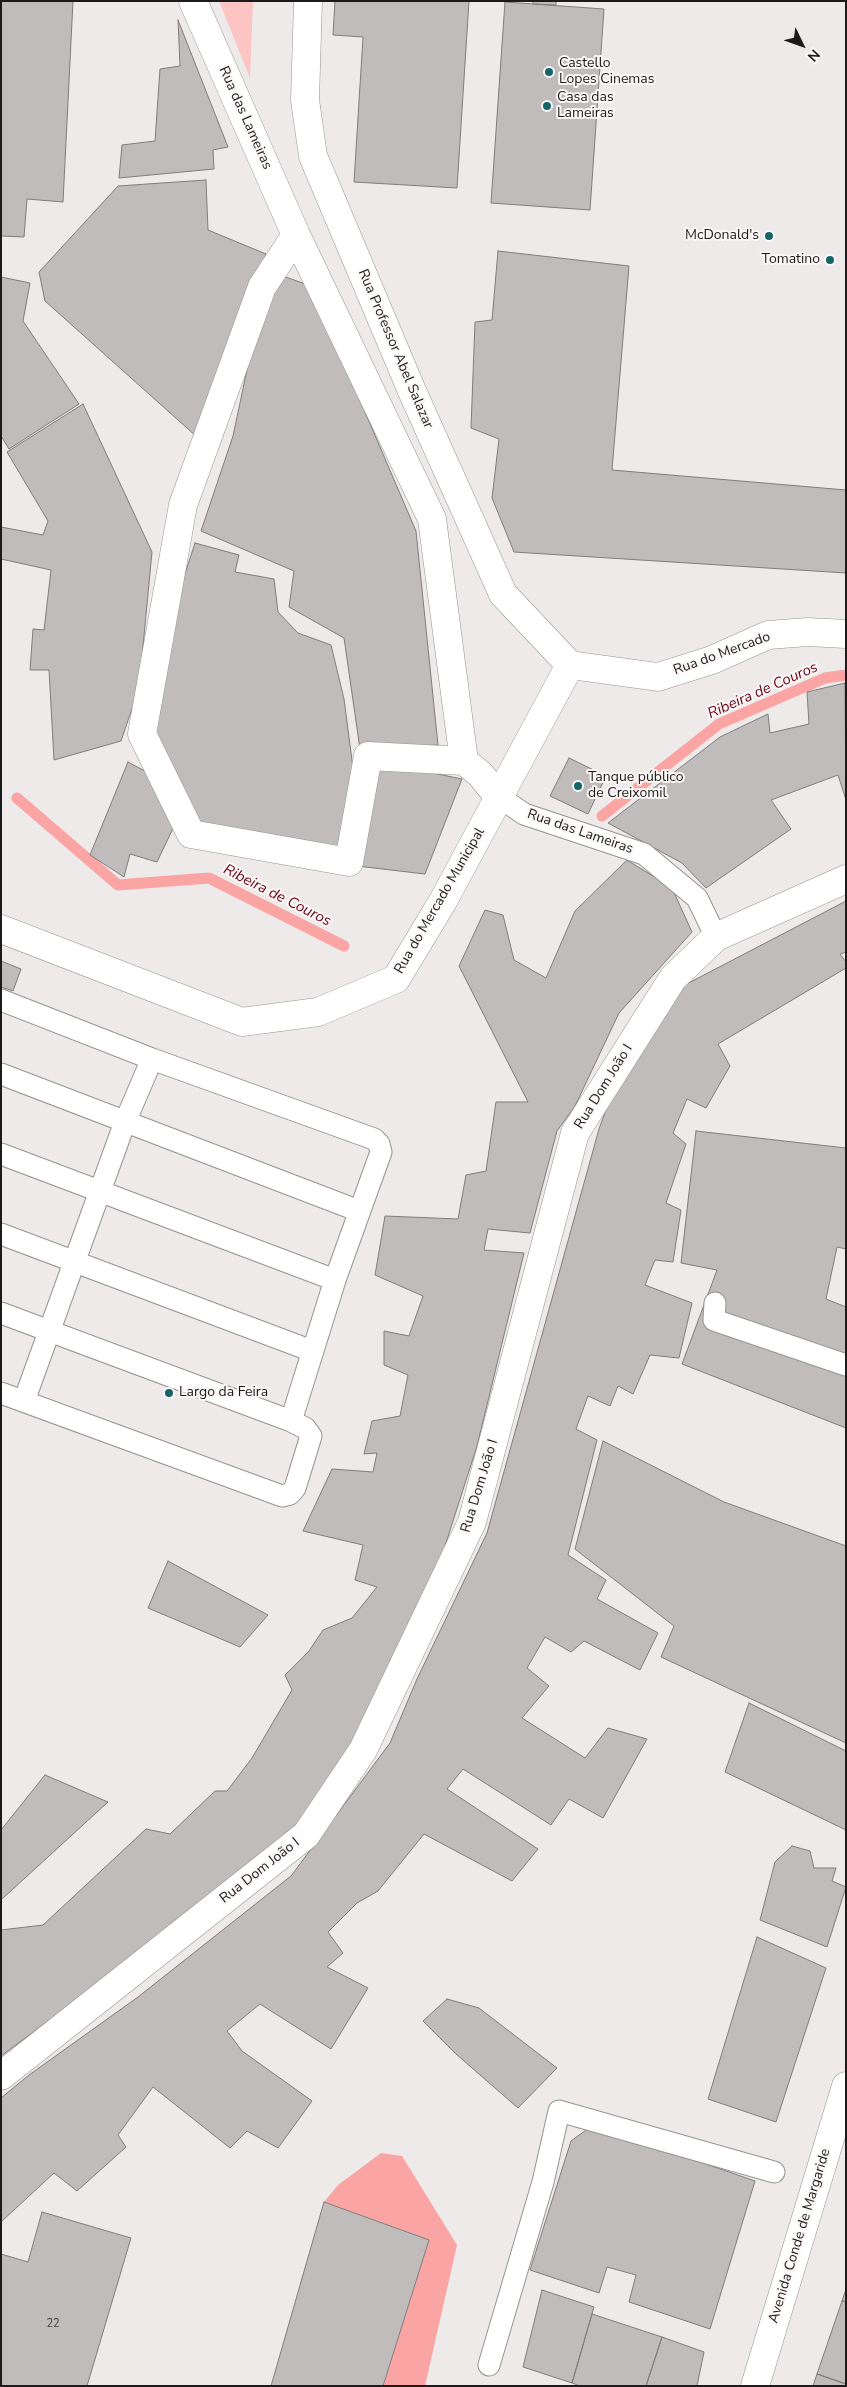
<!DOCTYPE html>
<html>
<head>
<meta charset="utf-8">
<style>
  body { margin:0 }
  #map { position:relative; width:847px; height:2387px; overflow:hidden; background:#efeaea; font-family:"Nunito Sans",sans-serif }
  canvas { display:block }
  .frame { position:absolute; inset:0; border:2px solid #1c1a1a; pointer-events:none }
  .north { position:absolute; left:777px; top:20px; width:50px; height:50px; -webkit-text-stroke:4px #fcf7f7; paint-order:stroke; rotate:132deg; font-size:14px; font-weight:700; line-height:20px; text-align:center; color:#1c1a1a }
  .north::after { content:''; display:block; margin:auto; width:18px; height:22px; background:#1c1a1a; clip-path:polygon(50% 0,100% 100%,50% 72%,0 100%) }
</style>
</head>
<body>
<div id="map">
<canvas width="847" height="2387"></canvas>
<div class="frame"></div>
<div class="north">N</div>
</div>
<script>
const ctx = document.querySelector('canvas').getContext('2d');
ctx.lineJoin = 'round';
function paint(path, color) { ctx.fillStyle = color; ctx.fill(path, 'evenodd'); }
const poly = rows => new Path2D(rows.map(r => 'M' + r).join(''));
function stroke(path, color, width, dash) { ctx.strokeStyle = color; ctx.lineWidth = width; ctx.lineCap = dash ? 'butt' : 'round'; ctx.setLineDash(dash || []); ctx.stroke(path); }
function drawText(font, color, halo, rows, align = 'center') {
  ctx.font = font + ' "Nunito Sans",sans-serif'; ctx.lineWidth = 4; ctx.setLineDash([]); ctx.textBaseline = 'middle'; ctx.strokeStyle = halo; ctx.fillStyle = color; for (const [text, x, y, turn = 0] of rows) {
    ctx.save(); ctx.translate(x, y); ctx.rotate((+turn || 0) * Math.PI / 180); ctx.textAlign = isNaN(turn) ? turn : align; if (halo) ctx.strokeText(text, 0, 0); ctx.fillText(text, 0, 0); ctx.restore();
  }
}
paint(poly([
  [219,1,253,1,250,78]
]), '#fcc5c4');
paint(poly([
  [381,2153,402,2156,457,2245,425,2386,383,2386,429,2240,324,2202,338,2185]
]), '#faa5a3');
stroke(poly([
  [17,798,118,885,209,878,344,946],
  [602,816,719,724,825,678,846,675]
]), '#faa5a3', 11);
const building = poly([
  [1,1,73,1,63,202,27,199,24,237,1,236,1,1],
  [335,1,469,1,457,188,354,182,363,37,333,35,335,1],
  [533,1,556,1,556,5,533,4,533,1],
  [505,2,604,9,590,210,491,203,505,2],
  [178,20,228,147,213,150,214,169,119,178,122,145,155,141,160,69,180,66,178,20],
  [206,180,208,230,266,254,197,437,45,301,39,272,118,186,206,180],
  [498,251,629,266,612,470,846,490,846,573,514,552,492,498,499,439,471,428,475,322,492,320,498,251],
  [280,275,311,286,416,531,438,745,360,749,344,638,289,607,294,571,201,531,233,436,255,332,280,275],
  [1,277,30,283,23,321,79,404,9,449,1,436,1,277],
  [83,404,152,552,139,688,121,741,54,760,49,670,30,670,33,629,44,630,51,570,1,559,1,527,43,535,48,521,7,452,83,404],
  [195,543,239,555,235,572,274,579,278,612,298,633,331,645,344,699,353,768,342,851,198,830,148,730,172,614,195,543],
  [845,683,846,800,838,775,771,800,791,829,706,888,682,863,608,823,720,737,768,714,770,733,809,724,807,692,845,683],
  [569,758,606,776,588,814,550,796,569,758],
  [128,762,156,777,177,820,157,862,130,854,124,877,90,855,128,762],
  [379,762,462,779,425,874,357,866,379,762],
  [627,860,672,888,692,932,619,1013,575,1106,557,1131,530,1233,488,1229,484,1250,524,1253,477,1446,437,1571,361,1732,306,1818,114,1972,1,2056,1,1930,43,1925,146,1829,170,1834,215,1791,227,1791,252,1758,292,1690,285,1675,309,1651,323,1630,352,1618,377,1587,355,1580,363,1545,303,1531,332,1469,373,1472,377,1453,364,1454,372,1421,400,1416,408,1375,384,1365,384,1331,409,1336,423,1296,375,1275,385,1216,458,1219,466,1175,486,1171,496,1102,528,1102,459,966,485,910,503,915,514,960,546,978,575,911,627,860],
  [846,901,846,952,840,954,846,962,846,968,718,1044,730,1066,706,1108,687,1099,673,1133,686,1144,666,1203,681,1210,673,1262,655,1260,645,1285,692,1303,679,1358,650,1355,633,1394,618,1386,610,1406,588,1396,576,1429,597,1440,568,1555,606,1580,597,1599,658,1633,640,1670,584,1641,571,1652,545,1637,527,1668,549,1686,522,1718,585,1758,608,1728,647,1739,603,1818,569,1799,551,1825,463,1769,447,1789,538,1849,512,1881,424,1834,378,1891,357,1903,328,1932,343,1953,327,1967,368,1988,331,2049,260,2004,227,2031,242,2051,312,2101,278,2148,247,2131,230,2148,153,2087,118,2135,126,2147,77,2191,54,2173,1,2222,1,2098,29,2075,138,1997,291,1876,390,1743,417,1679,487,1533,599,1129,618,1077,679,988,846,901],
  [1,961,21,969,13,991,1,987,1,961],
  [696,1131,846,1148,846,1249,837,1247,826,1299,846,1307,846,1428,682,1364,717,1270,681,1263,696,1131],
  [603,1441,724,1502,846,1546,846,1743,661,1657,674,1626,575,1549,603,1441],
  [168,1561,268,1615,240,1647,148,1608,168,1561],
  [749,1703,846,1751,846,1830,725,1772,749,1703],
  [45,1775,108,1802,1,1900,1,1830,45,1775],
  [792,1846,810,1851,814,1868,836,1868,832,1881,846,1887,827,1947,760,1920,775,1862,792,1846],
  [757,1937,826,1968,776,2122,708,2099,757,1937],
  [447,1999,479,2008,557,2068,518,2108,456,2054,423,2021,447,1999],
  [593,2125,755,2181,710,2329,629,2302,636,2275,607,2267,599,2293,530,2270,571,2141,593,2125],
  [324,2202,429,2240,383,2386,271,2386,324,2202],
  [42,2212,131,2238,87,2386,1,2386,1,2254,28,2262,42,2212],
  [846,2289,846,2302,842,2301,846,2289],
  [542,2290,594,2307,572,2383,523,2367,542,2290],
  [842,2301,846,2302,846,2384,817,2374,842,2301],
  [592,2314,662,2337,646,2386,580,2386,572,2383,592,2314],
  [662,2337,704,2352,697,2386,646,2386,662,2337],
  [817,2374,846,2384,846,2386,813,2386,817,2374]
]);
paint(building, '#c1bcbc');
stroke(building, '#807c7c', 1);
const lane = poly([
  [498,796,524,814,644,854,697,898,716,937],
  [1,1000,152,1059],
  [1,1074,359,1211],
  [1,1154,335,1280],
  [1,1234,312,1351],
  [715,1303,714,1320,846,1365],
  [1,1313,291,1421],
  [1,1393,282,1496,290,1494,295,1488,311,1436,305,1428,291,1421,335,1280,381,1152,379,1144,374,1139,152,1059,125,1122,24,1401],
  [489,2365,543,2182,559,2111,774,2172]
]);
const street = poly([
  [193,1,296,235,432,519,464,761],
  [308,1,305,100,313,156,412,391,503,594,570,665],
  [296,235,262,287,183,505,142,734,191,834,349,862,368,756,464,761,480,774,498,796],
  [570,665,658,677,712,660,768,635,808,632,846,634],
  [1,929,242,1022,318,1012,396,979,443,901,570,665],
  [1,2076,306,1835,363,1750,472,1522,575,1133,673,978,716,937,846,879]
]);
const secondary = poly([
  [755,2386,846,2086]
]);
stroke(lane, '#989393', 23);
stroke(street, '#989393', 29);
stroke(secondary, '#989393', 29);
stroke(lane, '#fff', 21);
stroke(street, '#fff', 28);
stroke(secondary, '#fff', 28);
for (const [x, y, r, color] of [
  [549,72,5,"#146468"],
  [547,106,5,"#146468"],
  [769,236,5,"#146468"],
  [830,260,5,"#146468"],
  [578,786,5,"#146468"],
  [169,1393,5,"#146468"]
]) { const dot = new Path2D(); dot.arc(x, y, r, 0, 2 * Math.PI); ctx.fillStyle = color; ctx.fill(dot); stroke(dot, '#fcf7f7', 2); }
drawText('11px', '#454242', null, [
  ["22",53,2324]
]);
drawText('14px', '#1c1a1a', '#fcf7f7', [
  ["Castello",559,64],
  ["Lopes Cinemas",559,80],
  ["Casa das",557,98],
  ["Lameiras",557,114],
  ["McDonald's",759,236,"right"],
  ["Tomatino",820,260,"right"],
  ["Tanque público",588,778],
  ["de Creixomil",588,794],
  ["Largo da Feira",179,1393]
], 'left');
drawText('14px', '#1c1a1a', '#fcf7f7', [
  ["Rua das Lameiras",245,118,66],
  ["Rua Professor Abel Salazar",395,349,67],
  ["Rua do Mercado",722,654,-20],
  ["Rua das Lameiras",580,832,19],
  ["Rua do Mercado Municipal",440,901,-60],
  ["Rua Dom João I",604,1087,-58],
  ["Rua Dom João I",480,1486,-73],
  ["Rua Dom João I",260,1871,-38],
  ["Avenida Conde de Margaride",800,2236,-73]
]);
drawText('italic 15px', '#6b0418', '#fcf7f7', [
  ["Ribeira de Couros",763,691,-24],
  ["Ribeira de Couros",277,896,27]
]);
</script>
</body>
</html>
